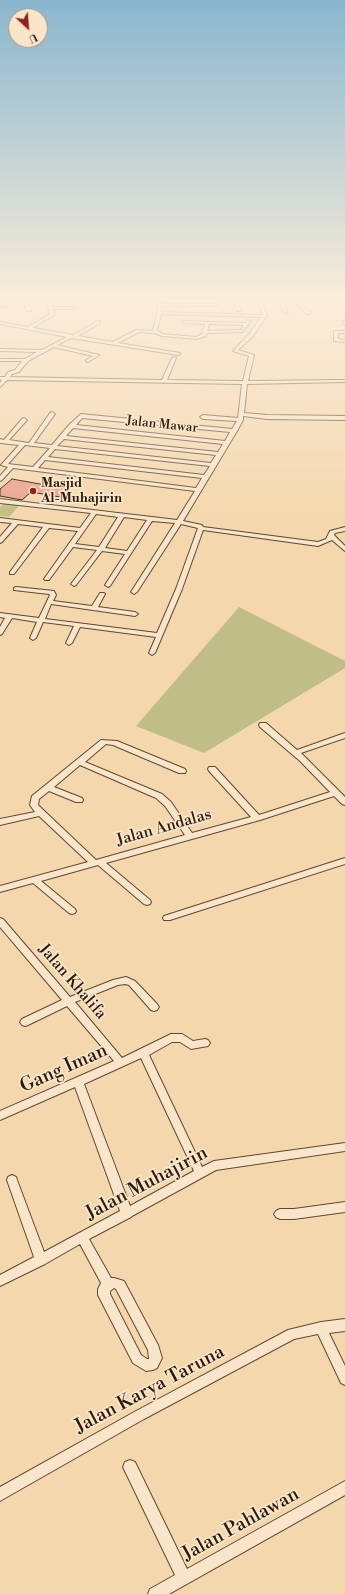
<!DOCTYPE html>
<html>
<head>
<meta charset="utf-8">
<style>
  body { margin:0 }
  #map { position:relative; width:345px; height:1594px; overflow:hidden; background:#f4d7ad; font-family:"Libre Bodoni",serif }
  canvas { display:block }
  .north { position:absolute; left:8px; top:8px; width:40px; height:40px; box-sizing:border-box; background:#f8e5ca; border:1px solid #a6947d; border-radius:50%; rotate:154deg; font-size:11px; font-weight:700; line-height:16px; text-align:center; color:#2c1a09 }
  .north::after { content:''; display:block; margin:auto; width:14px; height:18px; background:#8f2418; clip-path:polygon(50% 0,100% 100%,50% 72%,0 100%) }
</style>
</head>
<body>
<div id="map">
<canvas width="345" height="1594"></canvas>
<div class="north">U</div>
</div>
<script>
const ctx = document.querySelector('canvas').getContext('2d');
ctx.lineJoin = 'round';
function paint(path, color) { ctx.fillStyle = color; ctx.fill(path, 'evenodd'); }
const poly = rows => new Path2D(rows.map(r => 'M' + r).join(''));
function stroke(path, color, width, dash) { ctx.strokeStyle = color; ctx.lineWidth = width; ctx.lineCap = dash ? 'butt' : 'round'; ctx.setLineDash(dash || []); ctx.stroke(path); }
function drawText(font, color, halo, rows, align = 'center') {
  ctx.font = font + ' "Libre Bodoni",serif'; ctx.lineWidth = 3.5; ctx.setLineDash([]); ctx.textBaseline = 'middle'; ctx.strokeStyle = halo; ctx.fillStyle = color; for (const [text, x, y, turn = 0] of rows) {
    ctx.save(); ctx.translate(x, y); ctx.rotate((+turn || 0) * Math.PI / 180); ctx.textAlign = isNaN(turn) ? turn : align; if (halo) ctx.strokeText(text, 0, 0); ctx.fillText(text, 0, 0); ctx.restore();
  }
}
paint(poly([
  [4,503,21,504,9,517,0,516,0,507],
  [239,607,345,661,345,668,204,753,136,726]
]), '#c1bd86');
const building = poly([
  [12,479,68,489,60,497,31,492,22,500,0,496,0,489,12,479]
]);
paint(building, '#eaa290');
stroke(building, '#2c1a09', 1);
const street = poly([
  [0,300,4,300,7,307,3,307,0,300],
  [23,300,27,300,31,311,27,311,23,300],
  [46,300,72,300,70,301,51,302,52,307,74,307,76,308,74,309,53,309,54,315,33,328,73,335,98,321,100,321,100,323,78,336,113,342,136,330,153,331,157,313,157,300,161,300,161,304,216,304,218,305,216,306,161,306,161,312,263,315,257,300,261,300,267,315,254,335,238,350,254,355,248,381,345,380,345,382,247,384,244,413,267,415,345,416,345,420,267,419,243,416,243,420,237,431,183,521,202,525,203,527,318,542,326,539,330,531,345,527,345,531,335,533,334,535,345,546,345,551,332,540,318,546,203,530,182,589,155,653,152,655,149,653,156,637,80,627,72,643,69,645,66,643,74,626,43,622,36,638,33,640,30,638,37,622,12,618,2,634,0,635,0,627,5,618,0,617,0,613,39,618,50,595,49,594,14,590,14,588,16,587,54,591,56,595,53,601,92,606,100,593,104,593,105,594,98,607,135,612,138,614,135,616,51,604,45,619,157,633,176,589,198,528,181,524,137,592,134,594,131,592,175,523,152,521,110,586,108,587,105,585,125,554,102,551,76,585,74,586,71,584,97,550,73,547,49,580,45,580,44,579,78,531,49,528,14,574,10,574,10,572,43,527,18,524,2,542,0,543,0,537,12,523,0,522,0,518,80,528,91,513,0,503,0,499,177,520,195,491,13,468,2,480,0,481,0,476,8,467,1,465,19,445,0,443,0,439,4,440,22,419,24,418,27,420,9,440,29,443,50,413,52,412,55,414,34,443,52,445,69,425,81,414,232,429,237,421,203,419,200,417,203,415,238,418,242,384,7,380,0,387,0,383,2,380,0,379,0,377,5,377,8,372,15,370,22,361,0,361,0,359,25,359,37,352,0,351,0,349,42,350,67,337,0,324,0,322,28,327,50,314,46,300],
  [161,314,261,317,250,333,233,351,249,356,243,381,167,380,176,358,174,357,172,358,162,380,10,377,12,374,19,372,28,361,54,347,93,356,86,360,86,361,88,362,99,355,57,345,71,338,178,355,180,354,180,353,118,343,139,332,154,333,162,336,197,339,206,336,207,333,242,332,251,321,247,320,246,323,182,321,182,322,184,323,205,324,202,334,196,337,163,334,157,331,161,314],
  [209,324,244,325,241,330,207,331,209,324],
  [82,418,230,432,225,441,76,425,82,418],
  [73,428,223,444,218,452,66,436,73,428],
  [64,439,216,455,211,463,57,446,64,439],
  [25,445,50,448,33,467,8,464,25,445],
  [55,449,210,466,204,475,48,457,55,449],
  [45,460,202,478,196,488,38,468,45,460],
  [96,514,118,517,99,547,75,544,96,514],
  [124,517,147,520,127,551,105,548,124,517],
  [233,300,237,300,241,311,237,311,233,300],
  [279,300,283,300,288,313,284,312,279,300],
  [293,300,297,300,310,312,310,314,306,314,293,300],
  [343,321,345,321,345,325,343,324,343,321],
  [334,331,345,331,345,333,338,333,338,339,345,340,345,342,334,341,334,331],
  [260,723,266,723,297,750,345,733,345,738,301,753,345,797,345,805,342,804,334,796,260,820,106,863,150,900,151,902,150,904,147,905,144,904,98,865,41,881,75,909,76,911,75,913,72,914,69,913,33,883,0,892,0,886,88,862,39,816,0,825,0,819,35,812,30,805,32,796,101,740,117,741,185,769,186,771,185,773,179,773,113,745,106,744,85,762,162,794,171,802,192,833,251,817,209,771,208,769,209,767,215,767,259,815,330,792,300,761,260,727,259,725,260,723],
  [80,765,156,798,165,806,185,835,96,860,38,805,39,799,49,791,76,802,82,802,83,800,82,798,54,787,80,765],
  [345,858,345,864,170,920,164,920,163,918,164,916,345,858],
  [0,918,3,919,70,997,113,980,126,977,135,981,157,1004,159,1007,157,1010,154,1011,151,1010,129,985,125,984,118,985,75,1002,122,1058,171,1034,182,1034,193,1041,205,1039,208,1040,210,1043,208,1046,191,1049,180,1042,172,1042,149,1055,202,1167,214,1161,345,1143,345,1151,216,1170,132,1216,131,1217,89,1239,111,1278,114,1278,124,1281,158,1345,162,1358,157,1368,153,1370,146,1371,133,1363,98,1295,98,1289,101,1283,80,1244,45,1264,0,1286,0,1275,34,1257,7,1180,8,1177,12,1175,16,1177,17,1180,44,1252,120,1211,75,1087,0,1120,0,1111,114,1061,67,1006,28,1025,25,1026,22,1025,20,1022,22,1019,62,1000,0,927,0,918],
  [141,1058,194,1171,130,1206,84,1084,141,1058],
  [114,1288,116,1289,148,1350,149,1359,147,1359,141,1355,110,1294,110,1291,114,1288],
  [345,1202,345,1212,294,1219,280,1219,276,1217,274,1214,276,1211,280,1209,294,1209,345,1202],
  [345,1319,345,1331,329,1333,345,1366,345,1385,341,1383,318,1334,294,1339,144,1419,0,1501,0,1487,136,1411,288,1330,321,1322,345,1319],
  [130,1460,135,1462,187,1569,345,1481,345,1495,169,1594,148,1594,150,1589,175,1575,123,1467,125,1462,130,1460]
]);
stroke(street, '#5e4932', 2);
paint(street, '#f8e5ca');
const sky = ctx.createLinearGradient(0, 0, 0, 523);
sky.addColorStop(0, '#89b6ce');
sky.addColorStop(0.57, '#faedda');
sky.addColorStop(1, '#faedda00');
ctx.fillStyle = sky;
ctx.fillRect(0, 0, 345, 523);
for (const [x, y, r, color] of [
  [33,491,4,"#8f2418"]
]) { const dot = new Path2D(); dot.arc(x, y, r, 0, 2 * Math.PI); ctx.fillStyle = color; ctx.fill(dot); stroke(dot, '#f8e5ca', 1.5); }
drawText('13px', '#2c1a09', '#f8e5ca', [
  ["Jalan Mawar",162,425,6]
]);
drawText('bold 13px', '#2c1a09', '#f8e5ca', [
  ["Masjid",41,484],
  ["Al-Muhajirin",41,499]
], 'left');
drawText('16px', '#2c1a09', '#f8e5ca', [
  ["Jalan Andalas",164,828,-16],
  ["Jalan Khalifa",72,982,49]
]);
drawText('19px', '#2c1a09', '#f8e5ca', [
  ["Gang Iman",64,1069,-24],
  ["Jalan Muhajirin",147,1184,-28],
  ["Jalan Karya Taruna",150,1390,-28],
  ["Jalan Pahlawan",241,1525,-29]
]);
</script>
</body>
</html>
